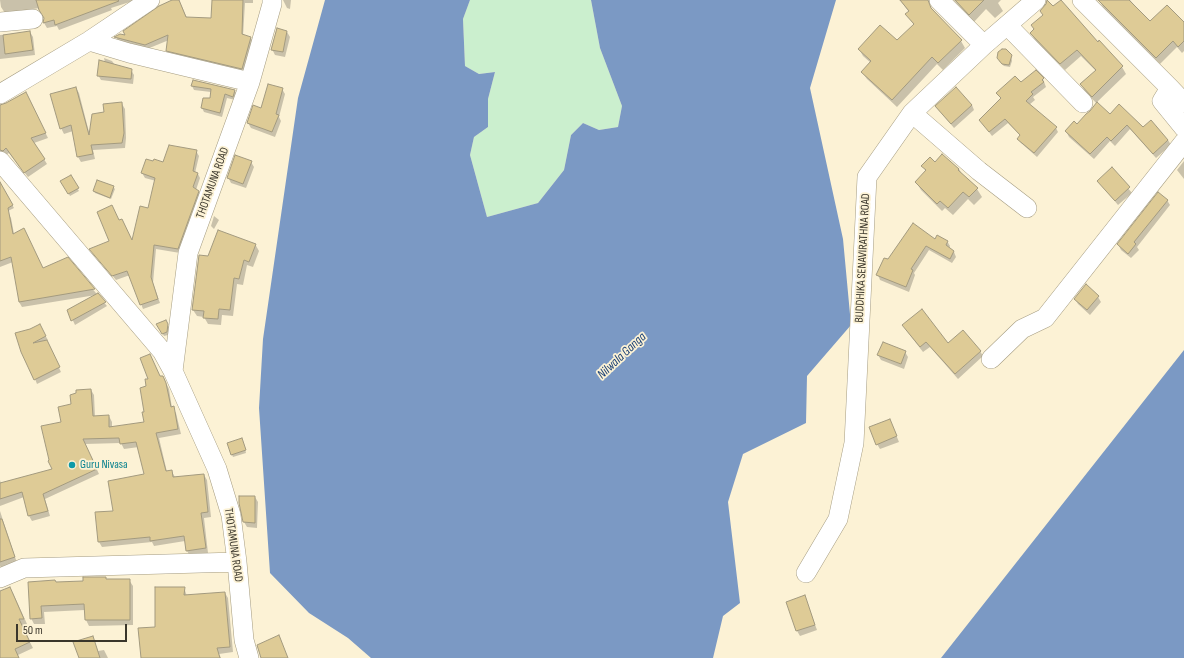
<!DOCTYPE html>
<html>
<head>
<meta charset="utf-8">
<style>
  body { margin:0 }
  #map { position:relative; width:1184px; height:658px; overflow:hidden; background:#fcf2d5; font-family:"Sofia Sans Condensed",sans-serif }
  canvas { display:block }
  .scale { position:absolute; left:16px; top:624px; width:111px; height:18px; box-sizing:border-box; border:2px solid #3a362b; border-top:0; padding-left:5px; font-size:12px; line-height:14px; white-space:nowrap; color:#3a362b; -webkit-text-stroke:3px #fcf2d5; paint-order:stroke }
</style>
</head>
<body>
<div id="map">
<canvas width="1184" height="658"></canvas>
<div class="scale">50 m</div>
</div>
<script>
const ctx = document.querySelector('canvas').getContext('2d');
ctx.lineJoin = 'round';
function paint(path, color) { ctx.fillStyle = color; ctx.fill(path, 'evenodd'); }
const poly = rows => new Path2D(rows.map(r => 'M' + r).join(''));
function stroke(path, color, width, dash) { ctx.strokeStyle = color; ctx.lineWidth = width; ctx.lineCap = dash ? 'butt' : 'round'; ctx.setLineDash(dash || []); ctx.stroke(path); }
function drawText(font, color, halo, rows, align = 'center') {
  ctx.font = font + ' "Sofia Sans Condensed",sans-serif'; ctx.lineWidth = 3.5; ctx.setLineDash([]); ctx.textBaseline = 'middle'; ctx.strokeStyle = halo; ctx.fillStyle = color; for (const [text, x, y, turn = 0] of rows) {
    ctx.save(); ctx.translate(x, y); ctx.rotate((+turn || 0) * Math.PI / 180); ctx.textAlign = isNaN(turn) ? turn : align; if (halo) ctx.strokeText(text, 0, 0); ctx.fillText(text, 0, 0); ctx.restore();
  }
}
paint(poly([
  [470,0,591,0,600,48,622,106,618,127,599,130,583,123,571,135,564,170,538,203,487,217,470,155,474,137,488,127,488,99,495,72,479,74,465,66,463,19]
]), '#cbefce');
paint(poly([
  [325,0,470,0,463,19,465,66,479,74,495,72,488,99,488,127,474,137,470,155,487,217,538,203,564,170,571,135,583,123,599,130,618,127,622,106,600,48,591,0,836,0,810,88,843,239,851,325,807,376,806,423,743,454,728,502,740,603,723,616,713,658,371,658,348,638,309,613,270,573,259,408,263,339,298,98],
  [1184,350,1184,658,941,658]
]), '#7b99c4');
paint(poly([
  [0,0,136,0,111,8,112,10,59,30,57,26,47,28,44,23,45,18,40,8,5,13,1,7],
  [174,0,179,0,187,18,212,19,213,0,253,0,253,3,245,3,243,36,251,38,253,42,244,72,169,55,167,50,169,40,147,49,118,41,116,37,120,35,127,36],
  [283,0,291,0,290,9,287,8],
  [900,0,924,0,961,41,965,48,943,70,937,64,897,107,867,79,862,72,871,63,863,56,859,49,897,42,914,25,906,14,909,12],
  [954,0,1001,0,998,3,1003,11,995,18,986,9,974,22],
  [1099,0,1130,0,1150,23,1184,24,1184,51,1182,53,1177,47,1160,64,1103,7],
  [30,32,33,37,35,55,0,59,0,35],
  [287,32,290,37,285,57,275,55,272,49],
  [1031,33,1097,43,1099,42,1122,67,1126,74,1096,103,1110,116,1143,128,1168,140,1171,145,1156,158,1130,129,1115,146,1110,141,1094,159,1069,137,1066,131,1077,125,1091,112,1097,104,1085,91,1081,84,1096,71,1081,56,1065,70,1035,40],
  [1006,50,1011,56,1012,61,1010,67,1004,66,999,61,998,55],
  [104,58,112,61,115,65,131,70,134,75,133,84,101,80,98,75,105,63],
  [1043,79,1046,87,1033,97,1035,100,1029,105,1056,128,1058,132,1037,157,1021,143,1018,139,1021,136,1008,123,992,136,980,120,1001,99,997,93,1021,83],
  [194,81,235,91,237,95,235,100,227,98,222,117,204,112,202,108,211,99,211,92,194,90,192,86],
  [76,88,79,93,90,136,105,113,122,104,125,109,126,138,125,148,93,150,95,159,81,162,78,157,73,131,64,134,61,128],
  [282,89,285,94,279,117,281,121,275,137,251,128,248,123],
  [28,98,48,138,34,143,47,164,28,177,9,153,6,155,0,155,0,106],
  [972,105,974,110,954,128,936,107],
  [196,151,199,156,195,173,198,174,200,178,196,190,201,196,180,253,156,249,153,283,160,303,143,309,130,275,116,280,93,253,110,241,119,221,122,220,133,242,149,209,156,181,145,178,142,173,164,163],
  [1184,161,1184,179,1177,170],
  [251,162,254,167,246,188,231,183,228,177],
  [935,163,959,169,962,174,977,189,982,197,974,205,968,199,953,215,945,208,942,211,921,190,916,182,926,172,923,166],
  [1112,169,1132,193,1118,205,1098,181],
  [70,176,79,191,70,196,62,181],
  [113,187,115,189,111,199,95,193,94,191],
  [5,193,14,208,4,213,0,206,0,196],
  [1167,200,1170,205,1137,247,1139,250,1131,258,1121,250,1118,244],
  [8,213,11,218,14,234,43,269,67,259,107,306,75,325,68,310,96,295,22,307,19,302,13,262,0,267,0,215],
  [214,216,219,220,214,229,211,226],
  [936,240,947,241,950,246,949,249,954,252,956,257,952,263,929,250,914,273,915,275,909,292,880,280,878,275],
  [255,244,259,251,253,267,247,265,243,285,237,284,233,316,222,315,221,325,208,324,204,317,197,316,193,310,209,257],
  [1086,286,1098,297,1101,302,1090,315,1078,304,1075,299],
  [165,321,169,327,168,335,164,336,157,324],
  [39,325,48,340,46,341,61,372,37,384,35,379,31,330],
  [906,330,948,345,980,351,983,356,958,379,930,347,923,352],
  [905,352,908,357,904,369,881,360,878,355],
  [160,377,163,377,169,389,172,408,176,413,181,434,159,438,167,472,172,472,175,477,204,475,207,480,211,517,204,518,208,553,190,556,187,551,185,541,154,546,152,542,102,547,99,542,114,511,146,475,139,447,124,449,121,443,85,444,99,474,45,499,50,516,32,521,29,516,24,497,0,506,0,480,1,484,53,470,63,422,72,405,91,390,94,395,95,417,109,416,112,422,112,427,145,423,147,387],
  [892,425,899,442,880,449,877,444],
  [243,441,246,453,233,457,232,455],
  [255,497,258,502,257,528,247,527,244,522],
  [0,511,17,563,1,568,0,566],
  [106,580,129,580,133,586,133,625,89,626,86,620,85,610,44,612,45,624,34,624,31,618,56,583],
  [184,588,187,596,225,593,228,598,233,652,219,654,221,658,142,658,156,628],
  [0,592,13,593,27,624,21,625,33,648,18,655,19,658,0,658],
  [805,597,817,630,800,636,797,631],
  [93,637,98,651,104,650,108,658,80,658]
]), '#0003');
const building = poly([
  [36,0,118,0,119,1,55,25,54,20,43,23,44,18,39,10,36,0],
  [172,0,179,0,186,17,211,18,212,0,243,0,242,34,251,37,242,69,166,51,168,35,145,45,114,37,120,34,125,35,123,31,159,6,172,0],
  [900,0,928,0,931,8,962,40,938,63,932,57,892,100,861,72,871,61,858,49,880,25,897,40,914,24,905,14,909,11,900,0],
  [955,0,984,0,969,15,955,0],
  [1047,0,1053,6,1061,0,1098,42,1099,40,1123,66,1092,97,1080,84,1096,70,1077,50,1060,64,1030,33,1034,29,1031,25,1043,15,1040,11,1046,4,1047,0],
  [1098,0,1129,0,1150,21,1167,5,1184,22,1184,41,1178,47,1173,41,1156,58,1098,0],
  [277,28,287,31,283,52,271,50,277,28],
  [30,31,33,50,5,54,3,35,30,31],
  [1002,49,1006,49,1012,55,1009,65,1002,64,997,58,998,52,1002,49],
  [99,60,132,69,131,79,97,76,99,60],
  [1036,70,1044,78,1042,80,1044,82,1031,92,1033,94,1026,101,1057,127,1034,153,1017,139,1020,135,1005,119,989,132,979,120,1001,98,996,93,1015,76,1021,82,1036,70],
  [193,80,235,90,233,97,225,94,220,113,201,108,203,98,210,98,211,89,191,86,193,80],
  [268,84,283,88,276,114,279,115,272,132,247,123,253,105,261,108,268,84],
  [76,87,89,135,92,114,104,112,103,104,122,102,124,133,122,143,91,145,93,154,77,157,71,125,60,129,50,94,76,87],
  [956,87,972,105,951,124,935,106,956,87],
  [26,92,46,133,31,138,45,159,24,173,6,148,3,151,0,150,0,105,6,103,26,92],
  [1097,102,1110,114,1119,104,1143,127,1151,120,1168,140,1153,154,1127,125,1111,141,1107,137,1090,154,1065,131,1074,121,1077,124,1086,114,1090,111,1097,102],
  [169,145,197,150,193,171,198,173,193,187,199,191,178,249,154,245,151,277,158,299,140,305,127,271,112,276,89,249,109,241,97,212,112,205,119,220,122,219,132,240,140,206,148,208,155,178,141,173,146,159,153,161,154,159,163,162,169,145],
  [942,154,959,169,958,170,978,188,969,197,963,192,948,208,940,201,937,204,915,182,926,170,921,166,930,157,935,162,942,154],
  [235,155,252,161,243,184,227,178,235,155],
  [1112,167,1130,187,1115,201,1097,181,1112,167],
  [71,175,79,188,68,194,60,181,71,175],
  [97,180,114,186,110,198,93,191,97,180],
  [0,182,13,205,8,208,13,234,24,228,43,268,68,257,95,289,19,302,11,257,0,261,0,182],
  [1158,192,1168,200,1134,242,1136,244,1128,254,1117,244,1158,192],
  [913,223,935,239,937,235,948,241,946,245,954,251,950,259,926,246,911,269,913,270,906,287,876,275,884,258,888,259,913,223],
  [218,230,256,244,249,262,244,260,239,279,234,278,230,310,219,309,218,319,203,318,204,311,192,310,199,255,208,256,218,230],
  [1086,284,1099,296,1087,310,1074,299,1086,284],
  [98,293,106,302,71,321,67,310,98,293],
  [922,309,948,343,963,330,981,351,955,374,926,342,920,347,902,325,922,309],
  [166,320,168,324,167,332,162,334,156,324,166,320],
  [40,324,46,336,33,343,47,340,60,367,34,380,21,352,15,333,30,329,40,324],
  [883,342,906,351,901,364,877,355,883,342],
  [150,354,160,376,163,376,166,383,171,407,174,406,178,429,156,433,166,471,172,470,173,477,204,474,208,512,201,513,206,548,186,551,184,536,150,541,150,537,98,542,95,512,113,511,108,481,144,474,136,442,120,444,119,438,83,439,97,469,43,494,48,511,28,516,22,492,0,499,0,483,52,469,48,461,49,460,41,426,61,422,58,407,71,404,70,395,76,393,76,390,91,389,93,416,109,415,109,427,144,422,142,412,144,412,140,388,146,386,145,379,148,379,140,358,150,354],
  [890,419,897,436,876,445,869,427,890,419],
  [242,438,246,450,231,455,227,443,242,438],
  [239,496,255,496,255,523,243,522,239,503,239,496],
  [0,519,2,519,15,557,0,562,0,519],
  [83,577,106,577,106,579,130,579,130,620,85,620,84,604,41,606,42,618,30,619,28,582,55,580,56,582,83,581,83,577],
  [10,587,24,619,19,619,30,642,15,649,19,658,0,658,0,591,10,587],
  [155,587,185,587,184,595,225,592,230,647,217,648,220,658,141,658,138,628,155,627,155,587],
  [805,595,815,625,796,631,786,602,805,595],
  [279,635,288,658,261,658,257,645,279,635],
  [93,636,100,658,79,658,73,642,93,636]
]);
paint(building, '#decb96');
stroke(building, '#a39a7f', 1);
const minor = poly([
  [939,0,984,45],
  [1082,0,1170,88,1162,101,1184,128],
  [0,22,33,19],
  [1007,25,1083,103],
  [89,41,129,53,250,82],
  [1170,88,1184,103],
  [0,94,89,41,150,0],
  [912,113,979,171,1027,208],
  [0,161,162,351,173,371,217,469,231,515,237,562,244,640,249,658],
  [991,359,1022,329,1045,318,1184,142],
  [173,371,188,253,250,82,272,4,272,0],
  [806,573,838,519,854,443,867,177,912,113,984,45,1036,0],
  [0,578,24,568,237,562]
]);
stroke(minor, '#a59c81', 20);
stroke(minor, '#fff', 19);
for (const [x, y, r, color] of [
  [72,465,4,"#0f9aa8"]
]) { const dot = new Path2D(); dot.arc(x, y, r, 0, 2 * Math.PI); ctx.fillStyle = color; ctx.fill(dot); stroke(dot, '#fcf2d5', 1.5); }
drawText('12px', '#3a362b', '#fcf2d5', [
  ["THOTAMUNA ROAD",213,183,-70],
  ["BUDDHIKA SENAVIRATHNA ROAD",863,258,-87],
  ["THOTAMUNA ROAD",233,545,82]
]);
drawText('12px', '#0d838f', '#fcf2d5', [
  ["Guru Nivasa",80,465]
], 'left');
drawText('italic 13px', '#1b4177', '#fcf2d5', [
  ["Nilwala Ganga",622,356,-43]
]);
</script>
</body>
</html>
